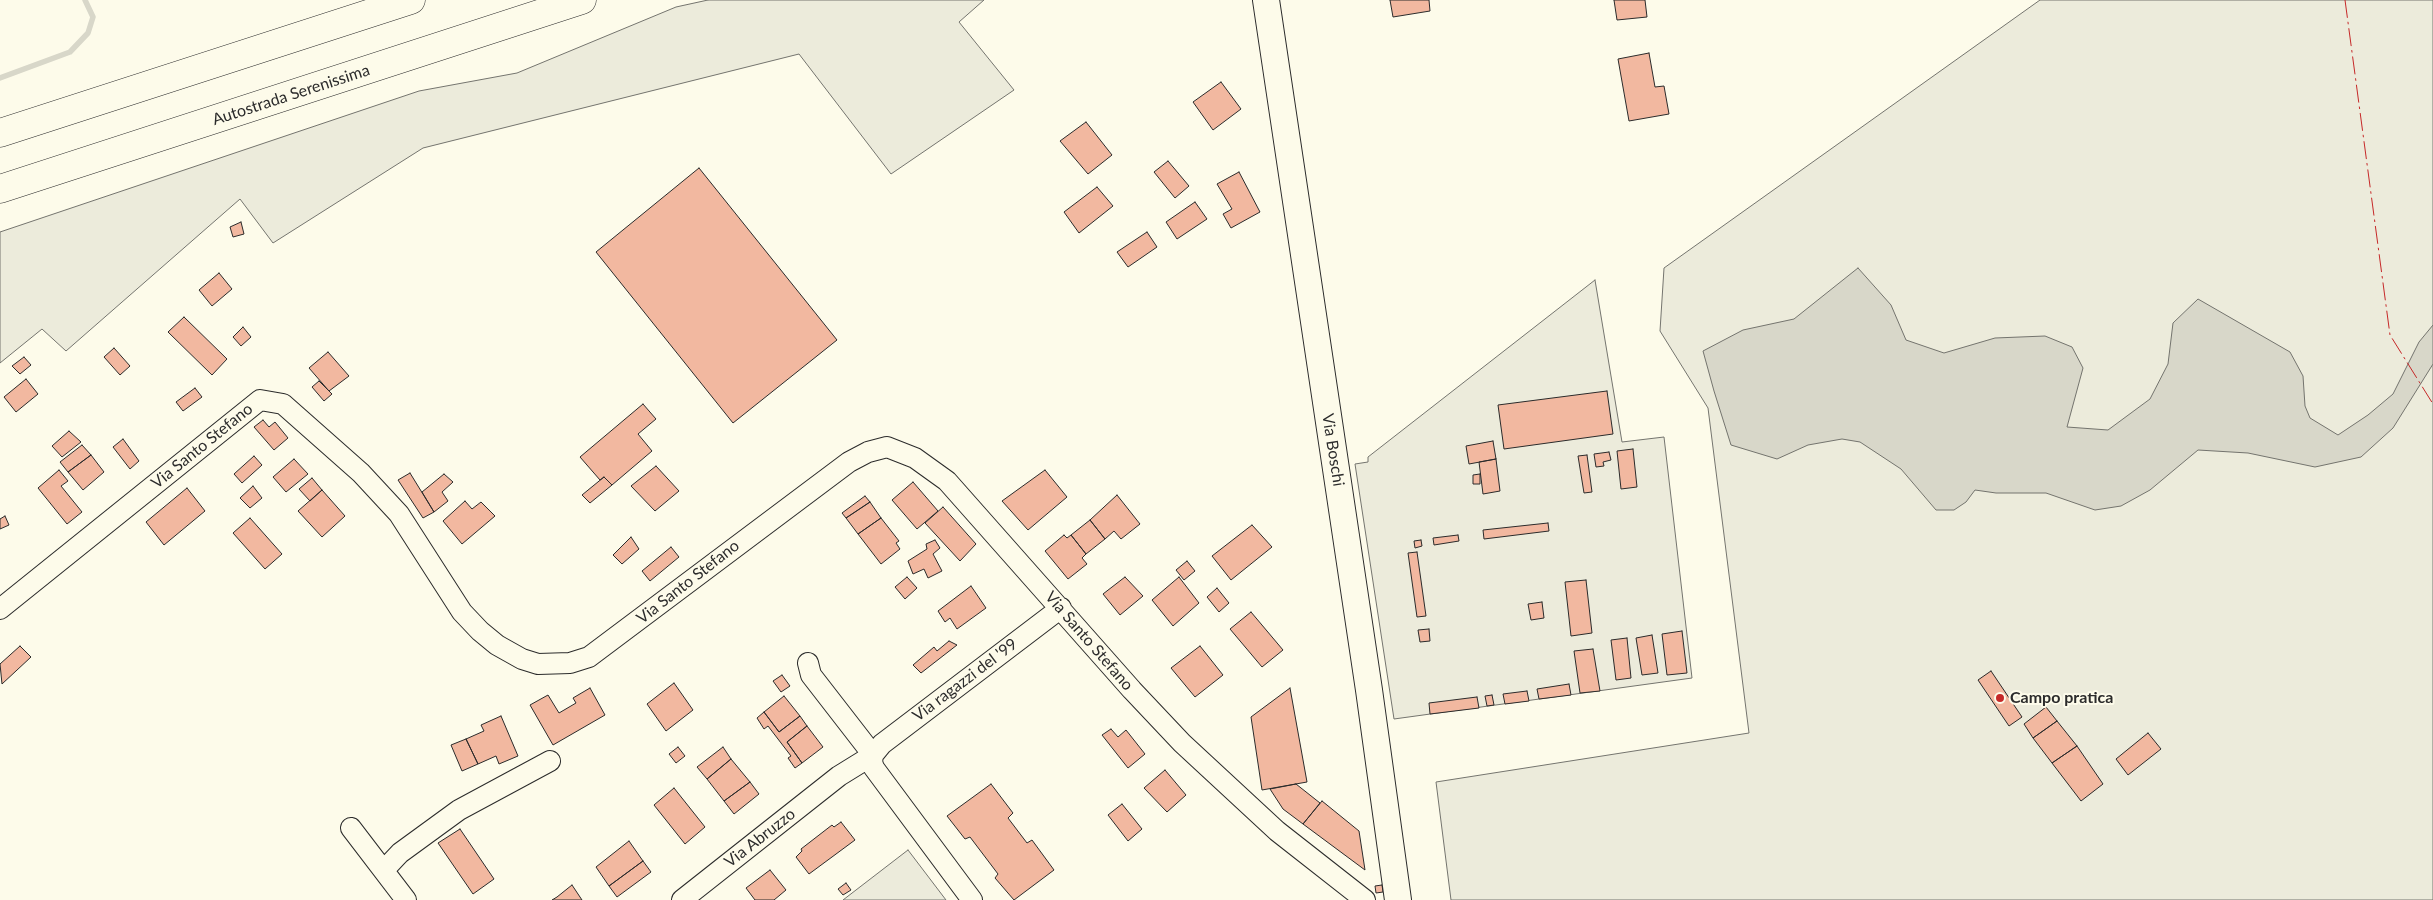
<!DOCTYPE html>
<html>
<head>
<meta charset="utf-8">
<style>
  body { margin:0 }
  canvas { display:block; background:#fdfbea }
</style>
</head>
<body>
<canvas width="2433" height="900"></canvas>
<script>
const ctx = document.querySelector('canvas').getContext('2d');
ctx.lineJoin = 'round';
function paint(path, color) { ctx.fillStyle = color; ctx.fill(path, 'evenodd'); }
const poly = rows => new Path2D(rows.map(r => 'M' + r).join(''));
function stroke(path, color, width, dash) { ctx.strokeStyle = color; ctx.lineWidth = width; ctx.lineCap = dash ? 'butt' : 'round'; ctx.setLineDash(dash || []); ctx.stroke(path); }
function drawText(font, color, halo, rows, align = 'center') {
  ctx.font = font + ' Lato,sans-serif'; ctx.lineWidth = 4; ctx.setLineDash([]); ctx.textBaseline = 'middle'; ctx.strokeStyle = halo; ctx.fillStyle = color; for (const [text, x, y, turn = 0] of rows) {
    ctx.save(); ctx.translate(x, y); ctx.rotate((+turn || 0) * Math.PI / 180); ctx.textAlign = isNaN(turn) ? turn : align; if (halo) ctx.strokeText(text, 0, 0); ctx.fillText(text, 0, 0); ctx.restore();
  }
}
const green = poly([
  [708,0,984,0,959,22,1014,90,891,174,799,54,423,148,273,243,240,199,66,351,42,329,0,363,0,232,419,91,517,73,676,7,708,0],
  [2040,0,2433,0,2433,900,1451,900,1436,782,1749,733,1708,408,1660,331,1664,268,2040,0],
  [1595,280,1622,442,1664,437,1692,678,1394,719,1355,464,1368,462,1368,457,1595,280],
  [908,850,946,900,843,900,908,850]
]);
paint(green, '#ecebdb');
stroke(green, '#74746e', 1);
const water = poly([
  [1858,268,1891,305,1906,340,1944,353,1995,338,2045,336,2072,347,2083,368,2067,427,2108,430,2150,399,2168,364,2173,323,2198,299,2290,352,2303,376,2305,406,2310,418,2338,435,2368,415,2393,394,2419,342,2433,325,2433,364,2393,428,2361,457,2315,467,2248,453,2198,450,2150,490,2121,506,2095,510,2046,493,1996,493,1975,490,1966,502,1954,510,1936,510,1901,469,1860,442,1842,439,1808,445,1777,459,1731,445,1714,391,1703,351,1743,330,1794,319,1858,268]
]);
paint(water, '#d8d7c9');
stroke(water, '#74746e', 1);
stroke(poly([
  [0,78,70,52,88,33,93,17,85,0]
]), '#d8d7c9', 5.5);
const building = poly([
  [1390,0,1429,0,1430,11,1393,17,1390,0],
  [1614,0,1645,0,1647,17,1617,20,1614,0],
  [1649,53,1655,87,1664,86,1669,114,1629,121,1618,59,1649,53],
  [1221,82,1241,109,1213,130,1193,102,1221,82],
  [1086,122,1112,155,1088,174,1060,141,1086,122],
  [1168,161,1189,186,1175,198,1154,172,1168,161],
  [699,168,837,340,733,423,596,252,699,168],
  [1239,172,1260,212,1231,228,1223,214,1232,209,1217,184,1239,172],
  [1097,187,1113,206,1079,233,1064,212,1097,187],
  [1195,202,1207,219,1177,239,1166,222,1195,202],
  [241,222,244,234,233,237,230,227,241,222],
  [1147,232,1157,247,1128,267,1117,252,1147,232],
  [219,273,232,289,212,306,199,290,219,273],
  [184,317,227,359,212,375,168,332,184,317],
  [243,327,251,337,241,346,233,337,243,327],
  [114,348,130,366,120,375,104,357,114,348],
  [328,352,349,376,329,391,309,368,328,352],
  [24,357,31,365,20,374,12,366,24,357],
  [26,379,38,394,16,412,4,397,26,379],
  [319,381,332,394,324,401,312,387,319,381],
  [195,388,202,397,183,411,176,402,195,388],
  [1607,391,1613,434,1504,449,1498,405,1607,391],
  [643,404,656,419,638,434,652,451,612,485,604,477,600,480,580,457,643,404],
  [263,420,269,427,275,422,288,438,274,450,254,427,263,420],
  [69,431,81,442,62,457,52,446,69,431],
  [123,439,139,461,130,469,113,447,123,439],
  [1493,441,1496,459,1469,464,1466,446,1493,441],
  [82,445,91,455,68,472,60,462,82,445],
  [1633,449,1637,487,1621,489,1617,451,1633,449],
  [1609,452,1611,460,1603,462,1604,466,1596,467,1594,454,1609,452],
  [91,455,104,472,83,490,68,472,91,455],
  [1587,455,1592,492,1584,493,1578,456,1587,455],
  [254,456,262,465,242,483,234,474,254,456],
  [294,459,308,474,286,492,273,477,294,459],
  [1496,459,1500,491,1483,494,1479,462,1496,459],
  [656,466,679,491,655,511,631,486,656,466],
  [59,470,68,481,61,486,82,512,67,524,38,488,59,470],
  [1045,470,1067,497,1028,530,1002,501,1045,470],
  [410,473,434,512,423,518,398,480,410,473],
  [444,474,453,482,442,492,448,501,434,512,422,492,444,474],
  [1480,474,1480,484,1473,484,1473,475,1480,474],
  [604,477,612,485,590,503,582,495,604,477],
  [312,478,322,490,310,501,299,489,312,478],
  [913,482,938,511,917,529,892,500,913,482],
  [253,486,262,498,250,508,240,498,253,486],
  [187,488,205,511,164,545,146,522,187,488],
  [322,490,345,516,322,537,298,511,322,490],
  [1117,495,1140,524,1121,539,1114,531,1105,539,1090,520,1117,495],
  [865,496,870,502,846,518,842,513,865,496],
  [465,501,472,509,481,502,495,516,462,544,443,521,465,501],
  [870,502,881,518,858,534,846,518,870,502],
  [943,507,976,544,960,561,925,523,943,507],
  [5,516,9,525,0,529,0,519,5,516],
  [250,518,282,554,265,569,233,533,250,518],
  [881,518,899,541,896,543,900,549,881,564,858,534,881,518],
  [1090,520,1105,539,1086,554,1071,535,1090,520],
  [1548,523,1549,531,1484,539,1483,530,1548,523],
  [1252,525,1272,547,1231,580,1212,556,1252,525],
  [1064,535,1067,538,1071,535,1086,554,1082,558,1087,564,1068,579,1045,551,1064,535],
  [1458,535,1459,541,1434,545,1433,538,1458,535],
  [631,537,639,549,622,564,613,555,631,537],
  [935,540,940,548,933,554,942,571,928,578,924,569,913,574,908,561,927,549,926,544,935,540],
  [1421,540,1422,546,1415,548,1414,541,1421,540],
  [671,547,679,557,650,581,642,571,671,547],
  [1417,552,1426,616,1417,617,1408,553,1417,552],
  [1187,561,1195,571,1184,580,1176,570,1187,561],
  [907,577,917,588,905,599,895,587,907,577],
  [1125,577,1143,596,1120,615,1103,594,1125,577],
  [1179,577,1199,603,1173,626,1152,600,1179,577],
  [1586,580,1592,633,1571,636,1565,582,1586,580],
  [971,586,986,608,957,629,950,618,945,622,938,611,971,586],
  [1217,588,1229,603,1219,612,1207,597,1217,588],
  [1542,602,1544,618,1531,620,1528,604,1542,602],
  [1251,612,1283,650,1262,667,1230,629,1251,612],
  [1429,629,1430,641,1420,642,1418,630,1429,629],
  [1682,631,1687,673,1667,675,1662,634,1682,631],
  [1652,635,1658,673,1642,675,1636,638,1652,635],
  [1627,638,1631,678,1616,680,1611,640,1627,638],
  [949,641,957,645,921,673,913,665,934,647,937,651,949,641],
  [20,646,31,657,2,684,0,664,20,646],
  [1200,646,1223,675,1195,697,1171,668,1200,646],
  [1593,649,1600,691,1580,693,1574,651,1593,649],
  [1991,671,2022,717,2009,726,1978,680,1991,671],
  [782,675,790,686,781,692,773,681,782,675],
  [674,683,693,710,666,731,647,704,674,683],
  [1569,684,1571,695,1539,699,1537,689,1569,684],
  [590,688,605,715,553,745,530,705,548,695,559,713,576,703,573,698,590,688],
  [1290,688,1307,782,1262,790,1251,717,1290,688],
  [1527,691,1529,701,1505,704,1503,694,1527,691],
  [1492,695,1494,705,1487,706,1485,696,1492,695],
  [784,696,800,716,779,732,764,712,784,696],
  [1477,697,1479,708,1430,714,1429,703,1477,697],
  [2046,707,2057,721,2033,738,2024,724,2046,707],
  [764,712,779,732,800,716,807,726,787,742,802,763,795,768,788,758,791,756,768,726,764,729,757,718,764,712],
  [501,716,518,756,499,764,496,756,478,764,466,739,484,731,481,725,501,716],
  [2057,721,2077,746,2052,763,2033,738,2057,721],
  [807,726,823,747,802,763,787,742,807,726],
  [1111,729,1118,737,1126,730,1145,754,1128,768,1102,735,1111,729],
  [2148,733,2161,749,2128,775,2116,759,2148,733],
  [466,739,478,764,462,771,451,745,466,739],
  [2077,746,2103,784,2081,801,2052,763,2077,746],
  [678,747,685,756,676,763,669,754,678,747],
  [723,747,731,759,707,779,697,767,723,747],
  [731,759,750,782,724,801,707,779,731,759],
  [1165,770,1186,795,1167,812,1144,788,1165,770],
  [750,782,759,794,734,814,724,801,750,782],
  [991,784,1013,813,1008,818,1027,843,1032,840,1054,870,1014,900,995,878,998,874,970,837,965,839,947,816,991,784],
  [1296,784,1320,803,1303,824,1283,809,1270,789,1296,784],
  [674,788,705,827,685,844,654,805,674,788],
  [1322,801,1359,831,1365,870,1303,824,1322,801],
  [1122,804,1142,829,1128,841,1108,815,1122,804],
  [841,822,855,840,809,874,796,857,802,851,801,849,832,825,834,827,841,822],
  [460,829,494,879,473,894,438,843,460,829],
  [629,841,643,861,609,886,596,867,629,841],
  [643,861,651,872,617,897,609,886,643,861],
  [770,870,786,890,774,900,755,900,746,888,770,870],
  [846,883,851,890,843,895,838,889,846,883],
  [572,885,582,900,552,900,557,897,572,885],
  [1382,885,1383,892,1376,893,1375,886,1382,885]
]);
paint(building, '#f2b8a0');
stroke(building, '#2b2b2b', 1);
const minor = poly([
  [0,609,260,400,283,404,361,473,399,514,462,612,480,631,497,645,522,659,538,664,570,663,589,657,849,462,868,452,887,447,915,458,947,481,1132,690,1182,743,1277,831,1365,900],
  [808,663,811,675,873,755,872,762,874,768,972,900],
  [351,828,406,900],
  [384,870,400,853,459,810,550,761],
  [682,900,839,776,873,755,882,744,1061,608]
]);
const major = poly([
  [1266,0,1369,690,1398,900]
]);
const highway = poly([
  [0,133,411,0],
  [0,189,582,0]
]);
stroke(minor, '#2b2b2b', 22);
stroke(major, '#2b2b2b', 28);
stroke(highway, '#2b2b2b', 29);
stroke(minor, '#fdfbea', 20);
stroke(major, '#fdfbea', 26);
stroke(highway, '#fdfbea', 28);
stroke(poly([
  [2345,0,2390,335,2433,404]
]), '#c62828', 1, [18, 4, 2.5, 4]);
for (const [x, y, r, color] of [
  [2000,698,5,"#c62828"]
]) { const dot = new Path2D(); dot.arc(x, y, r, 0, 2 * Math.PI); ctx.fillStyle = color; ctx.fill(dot); stroke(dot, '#fdfbea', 2); }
drawText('16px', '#2b2b2b', '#fdfbea', [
  ["Autostrada Serenissima",291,95,-18],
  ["Via Santo Stefano",202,446,-39],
  ["Via Boschi",1333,450,81],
  ["Via Santo Stefano",688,582,-38],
  ["Via Santo Stefano",1089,641,49],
  ["Via ragazzi del '99",965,680,-37],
  ["Via Abruzzo",760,838,-38]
]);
drawText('bold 16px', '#2b2b2b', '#fdfbea', [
  ["Campo pratica",2010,698]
], 'left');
</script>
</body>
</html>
